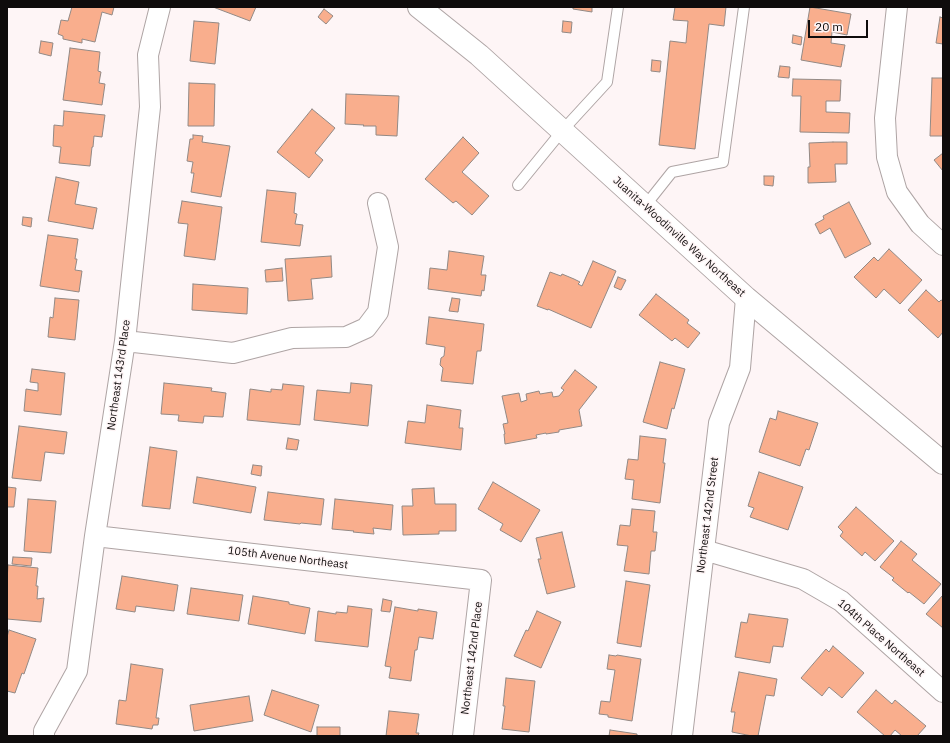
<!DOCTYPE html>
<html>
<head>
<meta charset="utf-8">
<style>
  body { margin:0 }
  #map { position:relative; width:950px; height:743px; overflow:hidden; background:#fef5f6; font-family:"IBM Plex Sans",sans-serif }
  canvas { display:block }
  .frame { position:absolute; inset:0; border:8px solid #0f0c0c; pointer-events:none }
  .scale { position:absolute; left:808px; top:20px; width:60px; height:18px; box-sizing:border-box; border:2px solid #0f0c0c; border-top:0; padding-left:5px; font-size:12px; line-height:14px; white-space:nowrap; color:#0f0c0c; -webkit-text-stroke:3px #fef5f6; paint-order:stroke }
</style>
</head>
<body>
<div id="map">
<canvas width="950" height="743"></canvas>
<div class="frame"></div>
<div class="scale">20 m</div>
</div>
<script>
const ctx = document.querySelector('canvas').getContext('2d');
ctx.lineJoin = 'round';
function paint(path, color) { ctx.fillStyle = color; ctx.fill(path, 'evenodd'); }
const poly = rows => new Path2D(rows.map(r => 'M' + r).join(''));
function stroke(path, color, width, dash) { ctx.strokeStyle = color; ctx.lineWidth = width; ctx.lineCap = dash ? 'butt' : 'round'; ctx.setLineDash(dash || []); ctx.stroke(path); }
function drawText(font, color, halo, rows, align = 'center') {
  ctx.font = font + ' "IBM Plex Sans",sans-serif'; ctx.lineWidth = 3; ctx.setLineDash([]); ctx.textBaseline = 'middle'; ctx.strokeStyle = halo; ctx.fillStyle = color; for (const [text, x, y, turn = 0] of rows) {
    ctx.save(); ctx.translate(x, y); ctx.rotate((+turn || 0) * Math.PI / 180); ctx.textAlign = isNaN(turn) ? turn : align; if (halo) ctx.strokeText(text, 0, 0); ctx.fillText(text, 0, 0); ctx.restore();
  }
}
const building = poly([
  [72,7,114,7,112,15,102,12,95,42,82,39,82,43,63,39,63,36,58,34,61,20,68,21,72,7],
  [213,7,256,7,250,21,213,7],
  [573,7,592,7,592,12,573,9,573,7],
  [675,7,726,7,724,26,709,24,695,149,659,145,670,41,686,43,688,21,673,20,675,7],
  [810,7,851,14,847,35,832,32,831,43,845,45,841,67,801,60,810,7],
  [324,9,333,16,326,24,318,17,324,9],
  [940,17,943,18,943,44,936,43,940,17],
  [194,21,219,23,215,64,190,61,194,21],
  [563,21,572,22,571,33,562,32,563,21],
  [793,35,802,37,801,45,792,43,793,35],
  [41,41,53,43,51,56,39,53,41,41],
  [70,48,100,52,98,71,101,72,99,83,105,84,102,105,63,100,70,48],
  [652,60,661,61,660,72,651,71,652,60],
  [780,66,790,67,789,78,778,77,780,66],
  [932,78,943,78,943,136,930,136,932,78],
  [793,79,841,80,840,101,826,101,826,112,850,113,849,133,800,132,801,96,792,96,793,79],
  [189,83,215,84,214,126,188,126,189,83],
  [346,94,399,96,397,136,376,135,376,126,363,126,364,125,345,124,346,94],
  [312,109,335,128,315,153,323,160,309,178,277,152,312,109],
  [64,111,105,115,102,137,94,136,93,147,92,147,90,166,59,163,61,147,53,146,54,125,63,126,64,111],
  [193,135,203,136,202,142,230,146,221,197,191,192,194,173,191,173,193,162,187,161,190,139,193,139,193,135],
  [463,137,479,153,462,172,489,196,472,215,456,201,453,203,425,179,463,137],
  [833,142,847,142,847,164,835,164,836,182,808,183,808,167,810,167,809,143,833,142],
  [943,153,943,171,934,160,943,153],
  [764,176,774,176,773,186,764,185,764,176],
  [56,177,79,182,75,204,97,208,93,229,48,221,56,177],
  [267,190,296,193,294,213,297,214,295,224,303,225,300,246,261,242,267,190],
  [182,201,222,207,215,260,184,256,188,224,178,223,182,201],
  [849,202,871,244,845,258,830,228,820,234,815,224,824,219,823,216,849,202],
  [23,217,32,218,31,227,22,225,23,217],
  [48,235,78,239,75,259,77,259,75,270,82,271,79,292,40,286,48,235],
  [889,249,922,280,900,304,884,289,876,298,854,277,874,257,878,261,889,249],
  [449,251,484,256,481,275,486,275,484,291,482,290,481,296,428,289,430,268,447,270,449,251],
  [331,256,332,277,311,279,313,299,288,301,285,259,331,256],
  [593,261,616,271,591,328,548,309,548,310,537,306,550,272,561,276,562,274,574,279,580,282,578,284,582,286,593,261],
  [282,268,283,281,266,282,265,270,282,268],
  [618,277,626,280,621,290,614,287,618,277],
  [193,284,248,288,247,314,192,310,193,284],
  [926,290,939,302,941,300,943,301,943,332,938,338,908,310,926,290],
  [656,294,689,320,687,323,700,333,688,348,675,338,672,341,639,315,656,294],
  [55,298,79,300,75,340,48,337,50,317,53,318,55,298],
  [452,298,460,299,458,312,449,311,452,298],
  [429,317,484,324,481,351,477,351,473,384,441,381,443,368,440,365,441,358,444,356,445,347,426,344,429,317],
  [660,362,685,369,674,409,672,408,667,429,643,422,660,362],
  [32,369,65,373,61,415,24,411,26,389,38,391,38,383,30,382,32,369],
  [575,370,597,387,579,410,582,426,559,430,559,432,546,434,546,433,536,435,537,438,505,444,504,434,505,434,503,424,508,423,502,396,519,393,521,402,527,400,526,394,539,391,540,394,552,392,553,397,559,396,564,390,561,388,575,370],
  [164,383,212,388,211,391,226,393,223,417,204,416,203,423,178,421,179,415,161,414,164,383],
  [351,383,372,385,368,426,314,420,317,390,350,393,351,383],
  [283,384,304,386,300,425,247,420,250,389,271,392,271,389,282,390,283,384],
  [427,405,461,410,459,428,463,428,461,450,405,443,408,421,425,423,427,405],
  [778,411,818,423,809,450,806,449,800,466,759,452,770,418,776,420,778,411],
  [19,426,67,432,64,454,45,452,41,481,12,478,19,426],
  [640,436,666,439,663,463,665,463,660,503,632,499,634,480,625,479,628,459,638,460,640,436],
  [288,438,299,440,297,450,286,449,288,438],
  [150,447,177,451,170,509,142,506,150,447],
  [253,465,262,466,261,476,251,474,253,465],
  [759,472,803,487,788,530,750,517,754,508,748,506,759,472],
  [197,477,256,487,251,513,193,503,197,477],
  [493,482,540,510,521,542,500,530,503,524,478,509,493,482],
  [7,487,16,488,14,507,7,507,7,487],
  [434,488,435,504,456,504,456,531,439,531,439,534,403,535,402,506,413,506,412,489,434,488],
  [268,492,324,499,321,525,301,523,300,524,264,520,268,492],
  [28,499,56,501,51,553,24,551,28,499],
  [335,499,393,505,391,530,373,528,374,534,353,532,354,531,332,529,335,499],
  [856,507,894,541,875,561,865,552,862,556,840,536,843,532,838,527,856,507],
  [632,509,655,511,653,532,657,532,655,551,651,551,649,574,624,571,628,546,617,545,620,525,630,526,632,509],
  [562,532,575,587,547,594,538,559,541,559,536,538,562,532],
  [901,541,917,554,912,560,941,584,924,604,909,592,908,593,892,580,894,578,880,567,901,541],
  [13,557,32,558,31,566,12,564,13,557],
  [8,565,38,568,36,586,38,586,37,599,44,598,41,622,7,619,7,581,8,565],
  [122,576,178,585,174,611,136,606,135,612,116,609,122,576],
  [626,581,650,585,641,647,617,643,626,581],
  [191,588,243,595,239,621,187,614,191,588],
  [943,595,943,628,926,614,943,595],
  [253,596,289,602,289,604,310,608,305,634,248,624,253,596],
  [383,599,392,601,390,612,381,611,383,599],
  [348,606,372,609,368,647,315,641,318,611,336,614,336,612,347,613,348,606],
  [395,607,418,611,418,609,437,612,433,639,419,637,417,650,415,650,411,681,389,678,391,667,385,666,395,607],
  [537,611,561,622,541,668,514,656,526,630,528,631,537,611],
  [749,614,788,619,783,647,773,646,770,663,735,657,741,622,747,623,749,614],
  [9,630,36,639,24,674,22,673,15,693,7,691,7,637,9,630],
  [833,646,864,673,842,698,829,687,822,696,801,678,826,649,829,652,833,646],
  [609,655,616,656,617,655,641,659,632,721,608,717,608,715,599,714,601,701,610,702,615,670,607,669,609,655],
  [131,664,163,669,156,718,159,718,158,725,153,725,152,729,116,724,119,700,126,701,131,664],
  [739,672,777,679,774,696,766,695,758,736,752,736,732,732,735,712,731,712,739,672],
  [506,678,535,681,529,732,502,729,505,706,503,706,506,678],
  [272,690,319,705,311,732,264,715,272,690],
  [876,690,892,704,895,700,926,726,917,736,902,736,895,730,890,736,885,736,857,712,876,690],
  [249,696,253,721,194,731,190,705,249,696],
  [389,711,419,714,416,733,419,733,418,736,386,736,389,711],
  [317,727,340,727,340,736,317,736,317,727],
  [610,730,637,734,637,736,609,736,610,730]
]);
paint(building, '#f9ae8d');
stroke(building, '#928985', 1);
const lane = poly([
  [518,185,562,131,607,82,618,7],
  [645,206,672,172,723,162,744,7]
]);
const street = poly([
  [897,7,885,118,887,157,897,192,920,224,943,245],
  [125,341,233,353,292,338,346,337,366,328,378,312,388,247,378,203],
  [95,536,481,580,463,736],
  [704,550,803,579,841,601,943,692],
  [44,736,44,731,77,671,95,536,125,341,150,107,148,55,160,7],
  [682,736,719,423,740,368,746,298]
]);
const secondary = poly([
  [419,7,479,55,746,298,943,463]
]);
stroke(lane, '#aea4a4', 12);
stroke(street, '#aea4a4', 22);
stroke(secondary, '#aea4a4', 24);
stroke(lane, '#fff', 10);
stroke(street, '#fff', 20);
stroke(secondary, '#fff', 22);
drawText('11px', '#0f0c0c', '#fef5f6', [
  ["Juanita-Woodinville Way Northeast",679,237,42],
  ["Northeast 143rd Place",119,375,-82],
  ["Northeast 142nd Street",708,515,-83],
  ["105th Avenue Northeast",288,558,7],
  ["104th Place Northeast",881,638,41],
  ["Northeast 142nd Place",472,658,-83]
]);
</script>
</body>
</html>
